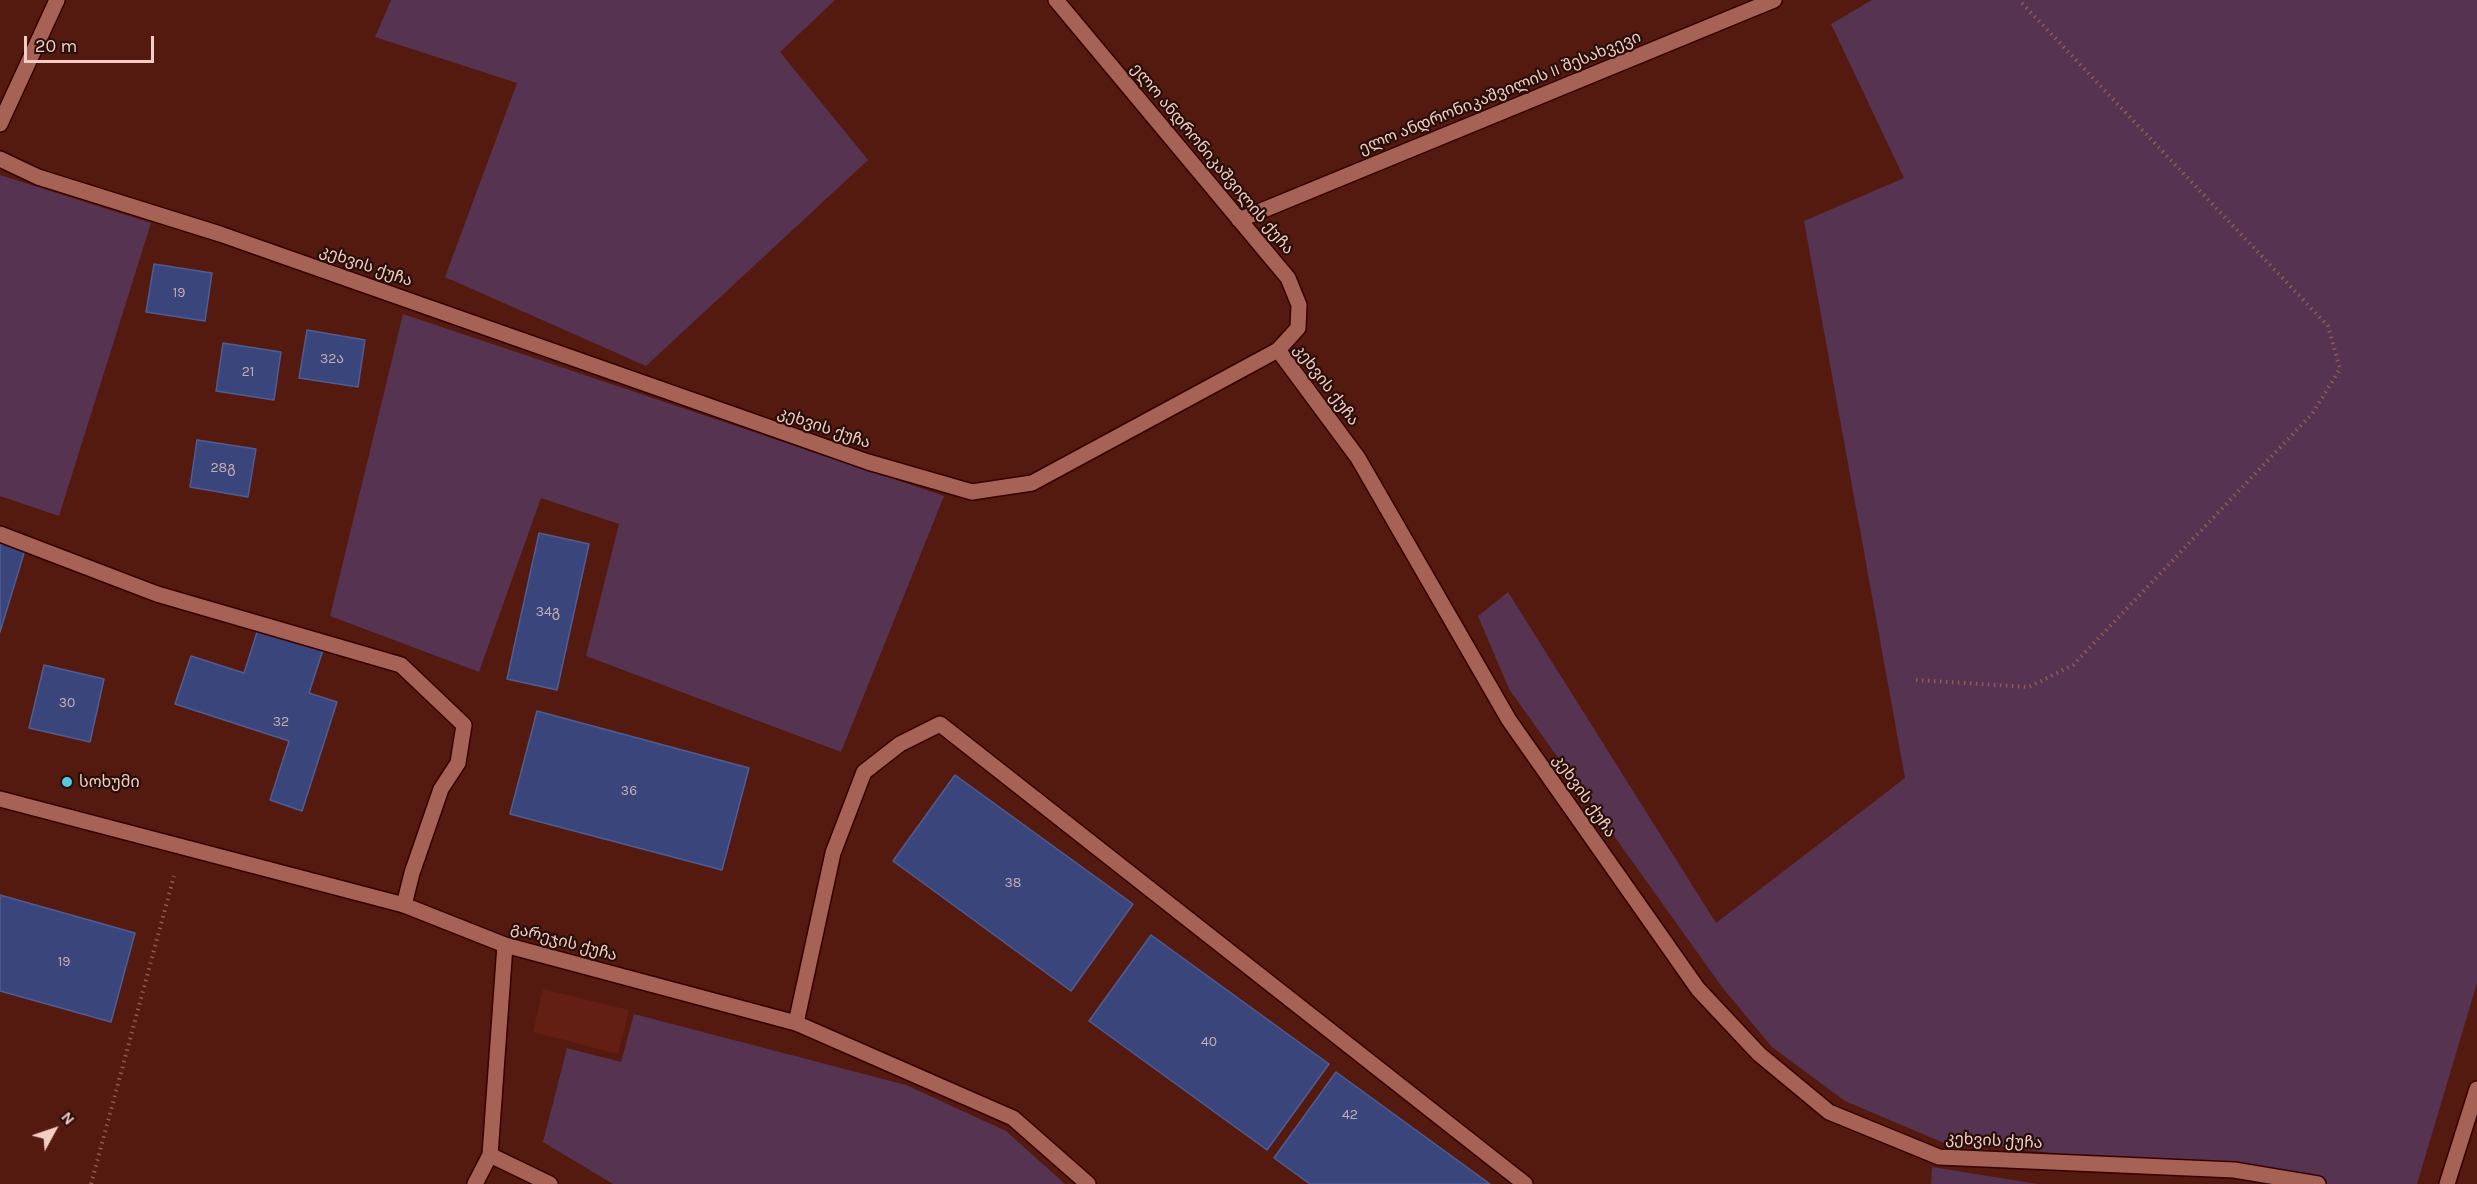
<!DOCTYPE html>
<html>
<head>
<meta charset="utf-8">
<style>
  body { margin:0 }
  #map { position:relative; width:2477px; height:1184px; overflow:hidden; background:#54190f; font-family:Karla,sans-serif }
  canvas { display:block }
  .north { position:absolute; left:24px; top:1100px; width:60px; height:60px; -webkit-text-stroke:4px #290f0a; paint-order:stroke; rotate:50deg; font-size:16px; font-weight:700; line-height:24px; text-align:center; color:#f3cdc4 }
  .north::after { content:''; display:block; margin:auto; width:21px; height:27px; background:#f3cdc4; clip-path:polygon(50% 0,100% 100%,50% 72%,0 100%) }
  .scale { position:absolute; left:24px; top:36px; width:130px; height:27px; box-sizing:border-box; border:3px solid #f3cdc4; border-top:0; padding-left:8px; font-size:18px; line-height:21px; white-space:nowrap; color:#f3cdc4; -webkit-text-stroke:4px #290f0a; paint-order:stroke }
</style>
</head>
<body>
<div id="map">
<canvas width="2477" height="1184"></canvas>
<div class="north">N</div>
<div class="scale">20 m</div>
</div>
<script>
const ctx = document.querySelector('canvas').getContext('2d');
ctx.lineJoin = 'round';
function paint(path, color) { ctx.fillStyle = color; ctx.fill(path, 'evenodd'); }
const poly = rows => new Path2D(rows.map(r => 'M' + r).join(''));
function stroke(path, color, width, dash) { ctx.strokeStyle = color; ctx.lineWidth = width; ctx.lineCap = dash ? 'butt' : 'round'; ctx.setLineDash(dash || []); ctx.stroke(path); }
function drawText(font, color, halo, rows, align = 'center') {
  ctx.font = font + ' Karla,"Noto Sans Georgian",sans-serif'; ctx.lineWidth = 4.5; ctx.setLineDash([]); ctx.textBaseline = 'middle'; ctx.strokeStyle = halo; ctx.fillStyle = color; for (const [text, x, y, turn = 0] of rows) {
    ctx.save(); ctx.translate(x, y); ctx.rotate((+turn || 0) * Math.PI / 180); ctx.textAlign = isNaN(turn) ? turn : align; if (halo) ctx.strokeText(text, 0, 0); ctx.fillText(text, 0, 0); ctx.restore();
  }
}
paint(poly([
  [543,989,629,1010,618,1054,533,1032]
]), '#631f14');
paint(poly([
  [391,0,835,0,780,52,868,160,646,366,445,277,517,83,375,37],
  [1872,0,2477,0,2477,983,2417,1184,2304,1184,1994,1146,1944,1143,1845,1101,1772,1047,1722,987,1509,689,1478,616,1508,592,1716,923,1905,778,1804,221,1904,178,1831,24],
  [0,175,151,223,59,516,0,496],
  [403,314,944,496,841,752,586,656,619,524,541,498,479,672,330,616],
  [634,1014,906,1085,1006,1131,1065,1184,613,1184,543,1142,567,1048,621,1062],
  [1932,1167,2038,1184,1931,1184]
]), '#573352');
const building = poly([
  [154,264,212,273,205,321,146,312,154,264],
  [307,330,365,340,358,387,299,378,307,330],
  [223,343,281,352,274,400,216,391,223,343],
  [197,440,256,449,248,497,190,487,197,440],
  [539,533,589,544,557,690,507,679,539,533],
  [0,542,25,550,0,632,0,542],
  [258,629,323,650,309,693,337,702,302,811,270,800,289,741,175,704,191,656,244,673,258,629],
  [44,665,104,679,90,742,29,728,44,665],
  [537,711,749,768,722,870,510,814,537,711],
  [955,775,1133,904,1071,991,893,861,955,775],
  [0,895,135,933,111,1022,0,991,0,895],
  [1151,935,1329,1064,1267,1150,1089,1021,1151,935],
  [1336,1072,1490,1184,1310,1184,1274,1158,1336,1072]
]);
paint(building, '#3a467b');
stroke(building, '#4f5d94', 1.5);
const service = poly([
  [0,534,157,594,401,665,464,725,458,763,441,789,412,873,404,905],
  [796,1023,833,853,864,772,900,744,940,724,1525,1184]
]);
const minor = poly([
  [0,124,57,0],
  [0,159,38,177,220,234,868,462,972,492,1032,483,1278,350,1298,328,1299,305,1288,278,1056,0],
  [1239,220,1774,0],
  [1278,350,1358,458,1509,720,1698,989,1759,1054,1829,1112,1939,1157,2234,1170,2318,1184],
  [0,799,404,905,505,945,796,1023,1013,1118,1088,1184],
  [490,1155,550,1184],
  [475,1184,490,1155,505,945]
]);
const secondary = poly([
  [2447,1184,2477,1089]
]);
stroke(service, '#370000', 18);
stroke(minor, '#370000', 18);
stroke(secondary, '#370000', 18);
stroke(poly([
  [1916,680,2029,687,2073,665,2312,414,2340,369,2328,326,2019,0],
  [91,1184,174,876]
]), '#8e5b51', 4, [1.5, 4.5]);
stroke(service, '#a56255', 15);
stroke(minor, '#a56255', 15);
stroke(secondary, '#a56255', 15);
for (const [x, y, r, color] of [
  [67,782,6,"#55cadf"]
]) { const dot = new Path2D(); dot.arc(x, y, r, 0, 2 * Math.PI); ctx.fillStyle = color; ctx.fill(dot); stroke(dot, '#290f0a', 2); }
drawText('14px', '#c5abb2', null, [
  ["19",179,293],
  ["32ა",332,359],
  ["21",248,372],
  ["28გ",223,468],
  ["34გ",548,612],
  ["30",67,703],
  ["32",281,722],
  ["36",629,791],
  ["38",1013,883],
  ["19",64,962],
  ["40",1209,1042],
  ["42",1350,1115]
]);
drawText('16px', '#f3cdc4', '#290f0a', [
  ["ელო ანდრონიკაშვილის II შესახვევი",1500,93,-22],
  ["ელო ანდრონიკაშვილის ქუჩა",1212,159,50],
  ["კეხვის ქუჩა",366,266,19],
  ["კეხვის ქუჩა",1326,385,53],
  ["კეხვის ქუჩა",824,428,19],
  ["კეხვის ქუჩა",1584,796,55],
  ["გარეჯის ქუჩა",564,942,15],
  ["კეხვის ქუჩა",1994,1141,3]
]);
drawText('16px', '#f3cdc4', '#290f0a', [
  ["სოხუმი",79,782]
], 'left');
</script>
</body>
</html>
